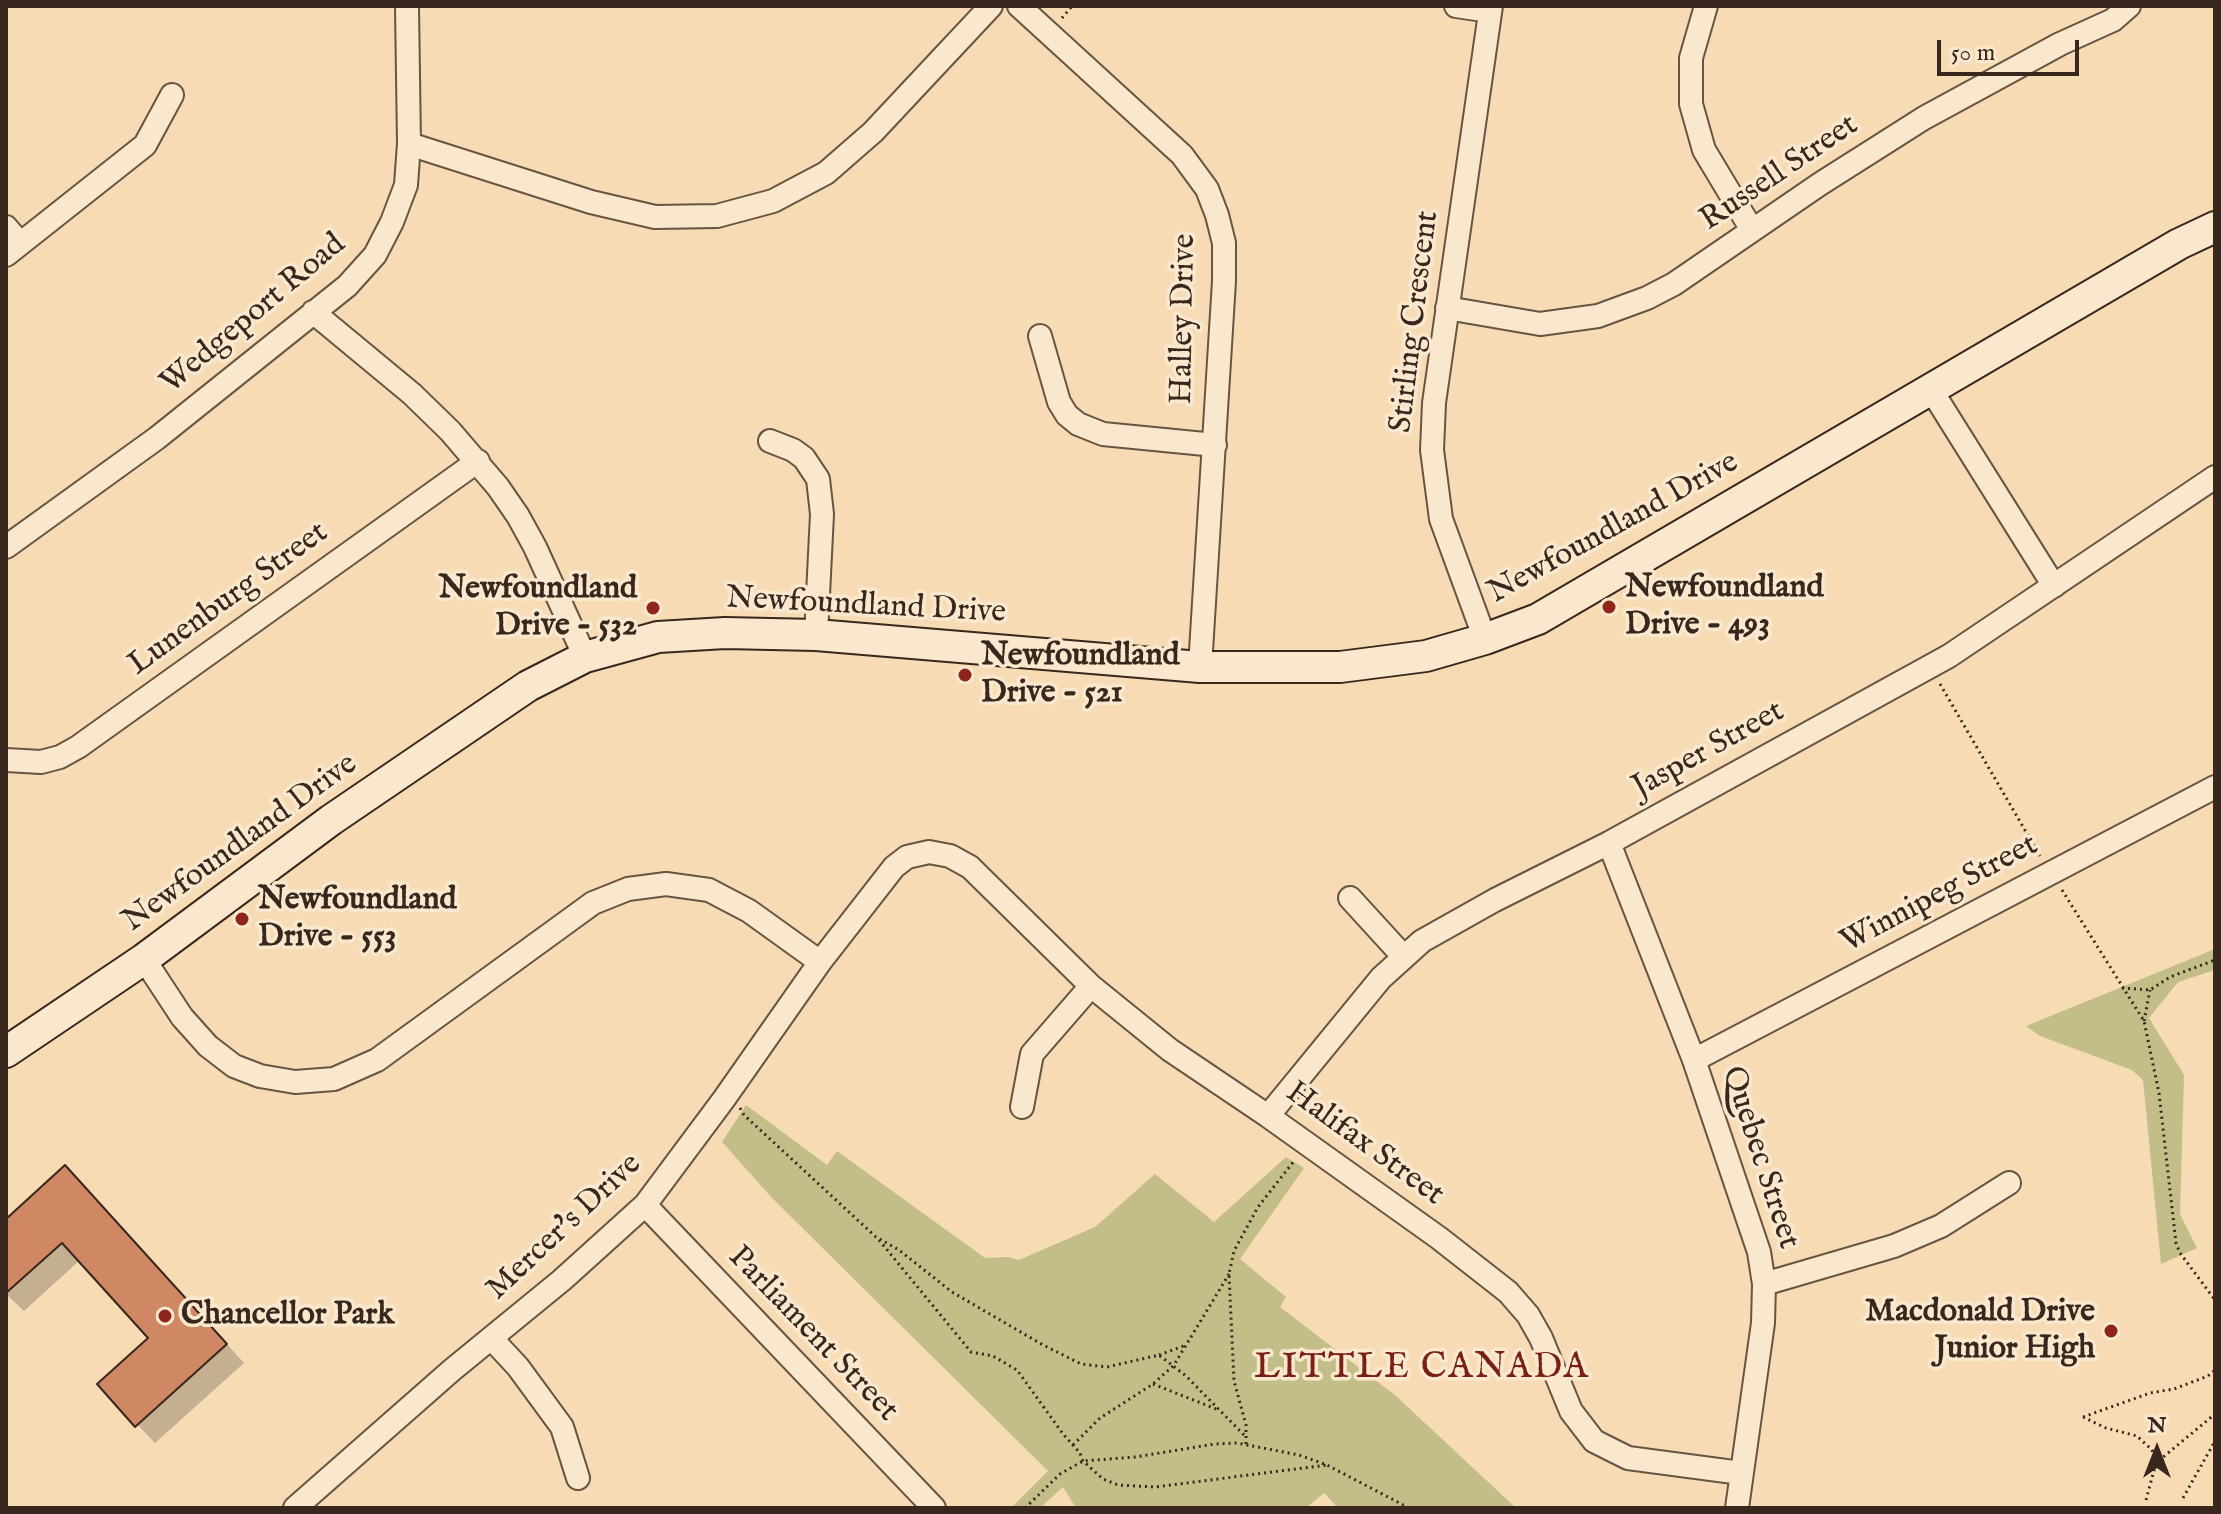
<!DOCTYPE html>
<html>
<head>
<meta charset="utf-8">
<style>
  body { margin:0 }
  #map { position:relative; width:2221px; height:1514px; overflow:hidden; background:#f6dbb4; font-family:"IM FELL English",serif }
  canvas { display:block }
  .frame { position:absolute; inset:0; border:8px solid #37271c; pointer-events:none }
  .north { position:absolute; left:2117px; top:1410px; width:80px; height:80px; -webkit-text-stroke:6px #f9e8ce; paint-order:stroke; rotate:0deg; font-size:22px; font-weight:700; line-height:32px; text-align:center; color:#37271c }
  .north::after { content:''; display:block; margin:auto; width:28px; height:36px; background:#37271c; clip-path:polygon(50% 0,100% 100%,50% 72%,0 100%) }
  .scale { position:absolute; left:1937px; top:40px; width:142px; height:36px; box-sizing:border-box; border:4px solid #37271c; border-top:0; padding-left:10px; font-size:24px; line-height:28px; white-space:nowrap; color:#37271c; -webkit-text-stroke:6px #f9e8ce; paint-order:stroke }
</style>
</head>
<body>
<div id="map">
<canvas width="2221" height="1514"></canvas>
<div class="frame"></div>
<div class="north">N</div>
<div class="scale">50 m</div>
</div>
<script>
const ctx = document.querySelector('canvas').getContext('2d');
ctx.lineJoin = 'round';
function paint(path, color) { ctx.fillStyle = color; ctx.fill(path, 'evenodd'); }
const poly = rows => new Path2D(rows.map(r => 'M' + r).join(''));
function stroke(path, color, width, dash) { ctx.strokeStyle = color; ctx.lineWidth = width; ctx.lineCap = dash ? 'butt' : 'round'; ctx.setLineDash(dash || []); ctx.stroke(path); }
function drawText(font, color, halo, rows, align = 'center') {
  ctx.font = font + ' "IM FELL English",serif'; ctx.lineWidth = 7; ctx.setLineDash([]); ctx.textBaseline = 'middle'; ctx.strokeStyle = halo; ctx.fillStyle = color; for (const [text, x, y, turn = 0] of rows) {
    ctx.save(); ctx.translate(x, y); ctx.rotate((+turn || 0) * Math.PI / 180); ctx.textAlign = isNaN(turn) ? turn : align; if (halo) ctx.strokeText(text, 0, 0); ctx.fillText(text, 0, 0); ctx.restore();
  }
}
paint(poly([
  [2215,949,2215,970,2178,982,2149,1018,2184,1075,2180,1214,2197,1248,2161,1264,2143,1080,2132,1070,2040,1036,2026,1026],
  [746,1105,827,1165,837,1151,985,1258,1008,1257,1019,1260,1095,1227,1155,1174,1214,1222,1286,1157,1304,1168,1240,1259,1286,1297,1280,1307,1396,1396,1516,1508,1338,1508,1324,1493,1306,1508,1076,1508,1063,1487,1040,1508,1011,1508,1048,1471,772,1198,722,1142]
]), '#c3be88');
paint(poly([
  [83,1186,244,1363,155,1443,99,1384,151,1338,80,1260,24,1311,6,1294,6,1221]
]), '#0003');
const building = poly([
  [65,1165,227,1344,135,1427,97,1384,148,1338,62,1243,6,1293,6,1219,65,1165]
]);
paint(building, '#d08764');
stroke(building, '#37271c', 2);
const street = poly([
  [1019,6,1182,155,1207,189,1217,215,1224,243,1224,281,1200,667],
  [1456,6,1490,11],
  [1706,6,1691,58,1691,104,1704,150,1752,230],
  [409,144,591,202,655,217,717,216,773,201,826,173,873,132,991,6],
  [6,227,20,243],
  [6,255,145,145,172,95],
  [1447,308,1540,324,1598,316,1647,298,1674,284,1820,184,1924,118,2060,44,2113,20,2129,6],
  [313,312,412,394,450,431,498,487,518,516,535,547,585,657],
  [1040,336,1059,402,1067,415,1078,424,1103,434,1215,445],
  [1930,388,2054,586],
  [770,441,793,450,804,458,818,479,822,514,816,635],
  [6,547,157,438,347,286,375,255,392,222,406,185,409,144,407,6],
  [1485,639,1441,519,1432,450,1434,403,1491,6],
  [6,760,41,762,60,757,78,747,478,461],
  [1609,843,1694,1060,1759,1252,1764,1284,1763,1323,1737,1508],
  [1350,898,1403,956],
  [144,959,182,1017,208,1046,234,1066,260,1076,295,1082,334,1079,377,1060,593,903,628,889,666,884,709,890,749,911,820,962],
  [1694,1060,2215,787],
  [1022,1107,1032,1054,1091,986],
  [1268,1116,1381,978,1422,941,1495,900,1609,843,1949,656,2215,477],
  [645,1205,934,1508],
  [1764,1284,1894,1246,1941,1226,2009,1183],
  [492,1339,518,1367,562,1427,578,1478],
  [295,1508,452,1370,562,1280,645,1205,724,1099,820,962,894,867,907,857,929,852,950,856,970,867,1091,986,1170,1050,1268,1116,1439,1238,1508,1292,1528,1315,1541,1338,1571,1411,1594,1441,1628,1458,1741,1473]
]);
const secondary = poly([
  [6,1052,144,959,331,820,528,686,585,657,658,637,725,633,816,635,1200,667,1340,667,1426,656,1485,639,1538,619,2179,244,2215,227]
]);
stroke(street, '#675442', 26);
stroke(secondary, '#37271c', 34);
stroke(poly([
  [1062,18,1072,6],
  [1940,684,2040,856],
  [2062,890,2144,1021,2159,1093,2176,1243,2180,1253,2215,1300],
  [2122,988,2150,990,2170,977,2215,960],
  [2144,1021,2150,990],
  [740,1108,744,1115,876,1237,899,1250,952,1292,1043,1345,1081,1364,1107,1367,1159,1355,1186,1376,1245,1436],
  [879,1240,971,1352,993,1356,1017,1370,1063,1434,1080,1453,1083,1461,1103,1479,1118,1485,1155,1487,1327,1465],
  [1159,1355,1186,1345],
  [1153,1384,1216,1409],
  [2083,1417,2150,1393,2174,1389,2208,1376,2215,1370],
  [2083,1417,2106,1428,2137,1436,2152,1450,2156,1463],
  [1246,1444,1246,1425,1234,1381,1229,1274,1234,1251,1258,1207,1294,1161],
  [1073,1445,1100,1418,1153,1384,1174,1365,1229,1274],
  [2183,1498,2215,1441],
  [2146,1500,2156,1463,2215,1414],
  [1025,1508,1060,1474,1083,1461,1135,1457,1215,1444,1237,1443,1299,1455,1327,1465,1409,1508]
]), '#37271c', 3, [2, 4]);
stroke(street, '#f9e8ce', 22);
stroke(secondary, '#f9e8ce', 30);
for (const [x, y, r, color] of [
  [1609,607,8,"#8f2418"],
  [653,608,8,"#8f2418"],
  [965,675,8,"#8f2418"],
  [242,919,8,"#8f2418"],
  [165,1316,8,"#8f2418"],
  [2111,1331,8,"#8f2418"]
]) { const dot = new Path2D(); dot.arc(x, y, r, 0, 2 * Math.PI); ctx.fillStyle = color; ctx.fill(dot); stroke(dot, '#f9e8ce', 3); }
drawText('32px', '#37271c', '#f9e8ce', [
  ["Russell Street",1780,174,-34],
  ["Wedgeport Road",254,315,-40],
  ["Halley Drive",1185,319,-89],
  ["Stirling Crescent",1416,322,-83],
  ["Newfoundland Drive",1614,529,-29],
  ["Lunenburg Street",229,600,-36],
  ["Newfoundland Drive",866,607,3],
  ["Jasper Street",1709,751,-29],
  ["Newfoundland Drive",241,844,-36],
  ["Winnipeg Street",1940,895,-28],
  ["Halifax Street",1364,1145,36],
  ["Quebec Street",1759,1158,72],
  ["Mercer's Drive",565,1228,-43],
  ["Parliament Street",812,1335,46]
]);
drawText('bold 32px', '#37271c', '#f9e8ce', [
  ["Newfoundland",1625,589],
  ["Drive - 493",1625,626],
  ["Newfoundland",637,590,"right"],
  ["Drive - 532",637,627,"right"],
  ["Newfoundland",981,657],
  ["Drive - 521",981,694],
  ["Newfoundland",258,901],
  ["Drive - 553",258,938],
  ["Macdonald Drive",2095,1313,"right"],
  ["Junior High",2095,1350,"right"],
  ["Chancellor Park",181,1316]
], 'left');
ctx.letterSpacing = '2px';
drawText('36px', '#7a1f14', '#f9e8ce', [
  ["LITTLE CANADA",1422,1370]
]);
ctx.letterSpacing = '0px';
</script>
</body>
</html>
